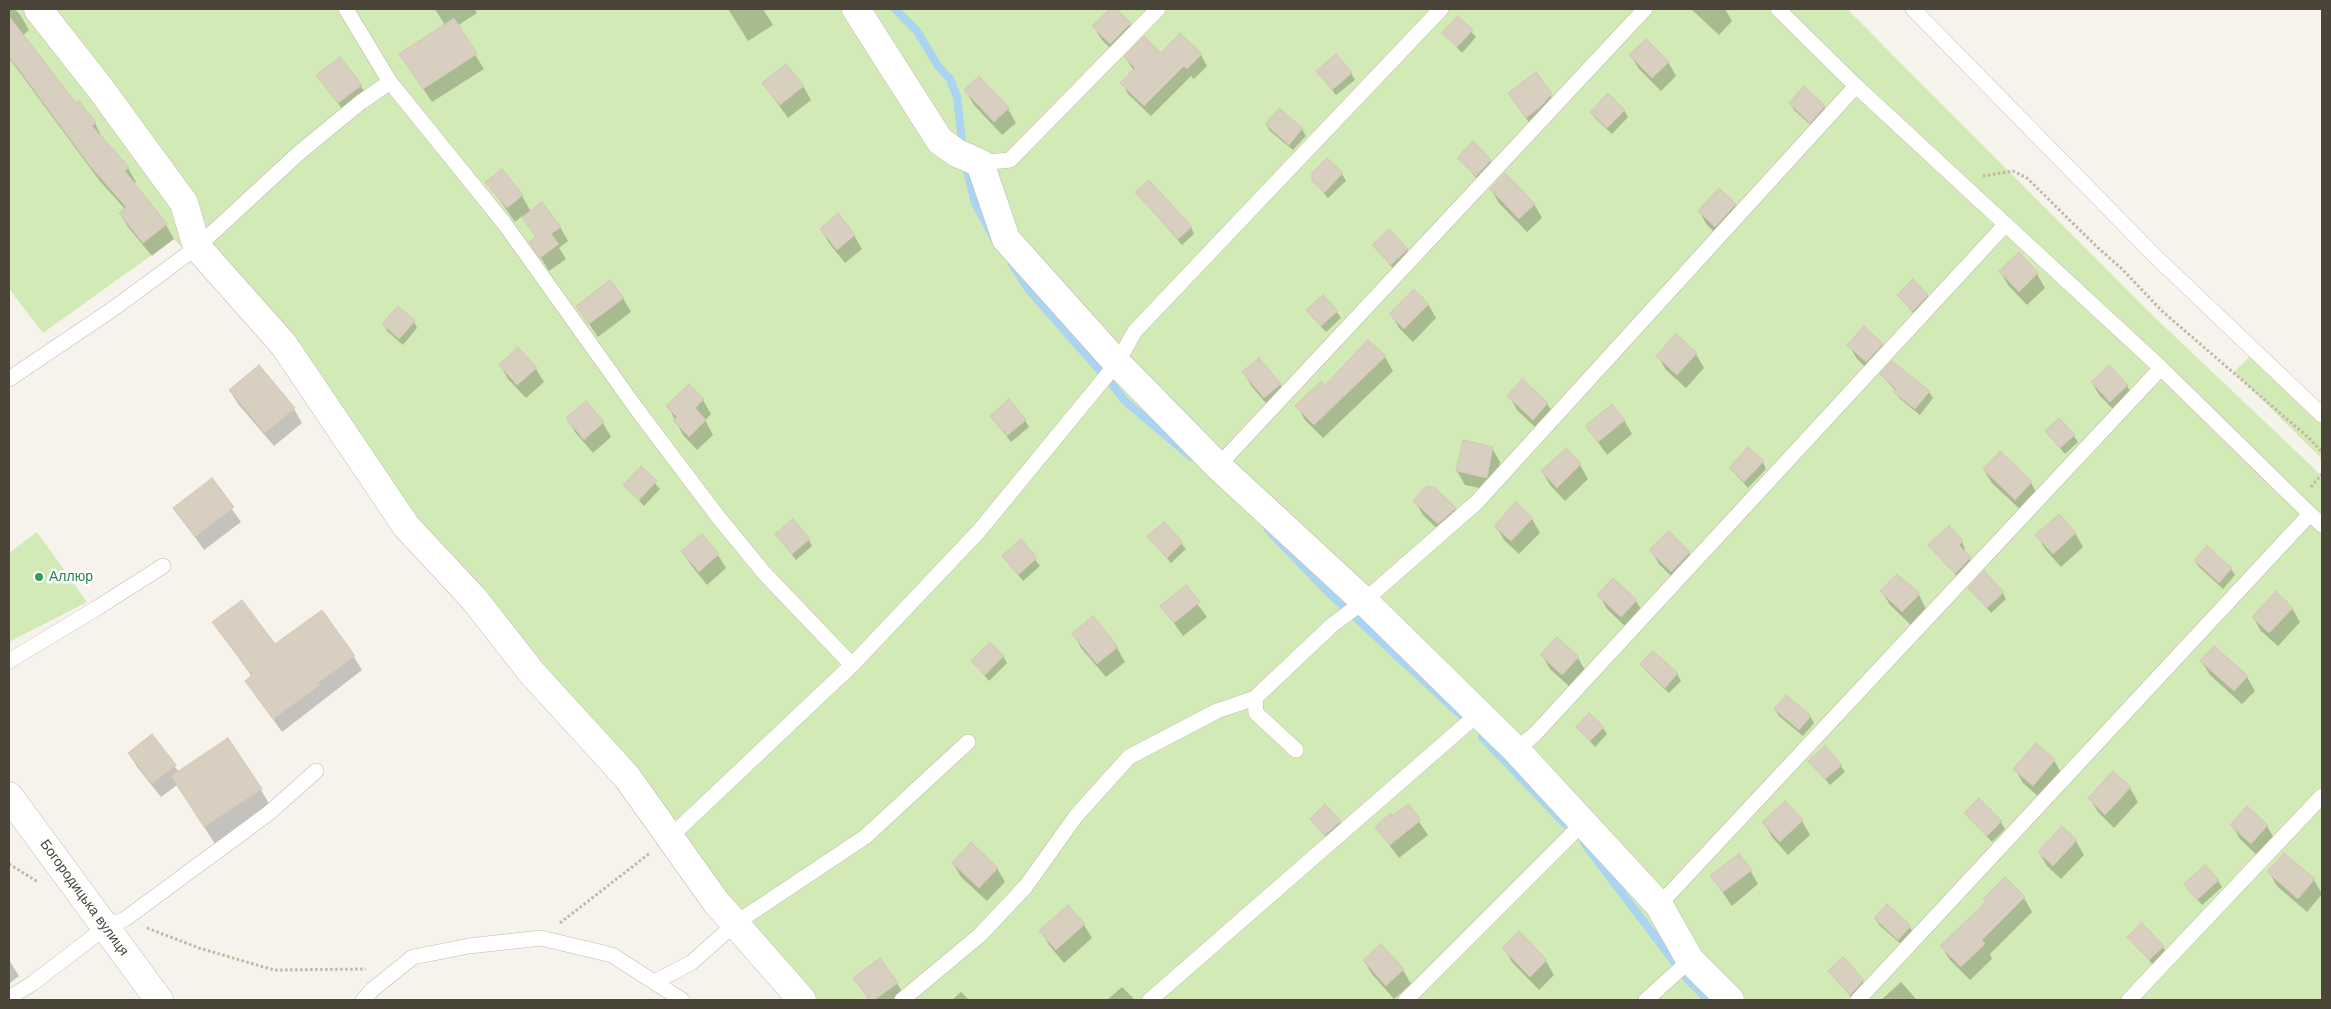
<!DOCTYPE html>
<html>
<head>
<meta charset="utf-8">
<style>
  body { margin:0 }
  #map { position:relative; width:2331px; height:1009px; overflow:hidden; background:#f6f3ec; font-family:Arial,sans-serif }
  canvas { display:block }
  .frame { position:absolute; inset:0; border:10px solid #4b4439; pointer-events:none }
</style>
</head>
<body>
<div id="map">
<canvas width="2331" height="1009"></canvas>
<div class="frame"></div>
</div>
<script>
const ctx = document.querySelector('canvas').getContext('2d');
ctx.lineJoin = 'round';
function paint(path, color) { ctx.fillStyle = color; ctx.fill(path, 'evenodd'); }
const poly = rows => new Path2D(rows.map(r => 'M' + r).join(''));
function stroke(path, color, width, dash) { ctx.strokeStyle = color; ctx.lineWidth = width; ctx.lineCap = dash ? 'butt' : 'round'; ctx.setLineDash(dash || []); ctx.stroke(path); }
function drawText(font, color, halo, rows, align = 'center') {
  ctx.font = font + ' Arial,sans-serif'; ctx.lineWidth = 5; ctx.setLineDash([]); ctx.textBaseline = 'middle'; ctx.strokeStyle = halo; ctx.fillStyle = color; for (const [text, x, y, turn = 0] of rows) {
    ctx.save(); ctx.translate(x, y); ctx.rotate((+turn || 0) * Math.PI / 180); ctx.textAlign = isNaN(turn) ? turn : align; if (halo) ctx.strokeText(text, 0, 0); ctx.fillText(text, 0, 0); ctx.restore();
  }
}
paint(poly([
  [9,9,1847,9,2147,310,2322,476,2322,1000,785,1000,337,416,174,239,43,333,9,289],
  [2252,354,2322,420,2322,459,2234,372],
  [37,532,87,602,9,642,9,553]
]), '#d2eab5');
paint(poly([
  [9,9,15,9,21,16,29,30,22,36,75,105,95,123,102,138,128,168,136,182,133,184,166,225,174,239,152,256,128,227,120,213,125,209,99,180,9,58],
  [435,9,475,9,477,13,457,26,484,69,432,102,409,68,445,25],
  [728,9,763,9,773,25,748,41],
  [1112,9,1114,9,1130,24,1138,38,1119,57,1102,40,1094,27],
  [1691,9,1725,9,1732,21,1719,35],
  [1458,18,1476,37,1462,53,1444,33],
  [1161,55,1201,55,1207,66,1194,79,1191,76,1151,116,1128,94,1122,83,1134,71,1125,57],
  [1631,56,1668,62,1676,76,1661,91,1639,69],
  [1317,71,1351,73,1355,80,1336,95],
  [1536,74,1559,109,1535,131,1509,93],
  [318,75,361,86,369,100,347,116],
  [763,83,803,86,811,100,788,118],
  [966,91,1008,109,1016,123,1002,135,974,105],
  [1790,103,1824,107,1828,113,1814,128,1794,110],
  [1624,110,1628,117,1612,134,1595,118,1591,112],
  [1266,125,1302,129,1306,136,1293,150,1270,131],
  [1459,158,1490,160,1494,167,1480,182],
  [502,170,522,196,531,212,560,227,568,241,559,248,566,259,549,271,531,242,536,238,522,216,515,222,487,182],
  [1342,174,1346,181,1328,198,1313,180],
  [1491,189,1534,204,1542,218,1527,232,1499,203],
  [1137,192,1191,227,1194,234,1182,245],
  [1735,205,1743,219,1723,240,1707,225,1699,211],
  [821,229,854,235,862,249,845,263,829,243],
  [1374,245,1407,249,1410,256,1395,271],
  [2019,254,2037,274,2045,288,2027,305,2008,285,2000,271],
  [1898,295,1927,295,1931,302,1917,317],
  [623,298,631,312,598,337,577,306],
  [1428,304,1436,318,1413,342,1399,328,1391,314],
  [1307,311,1337,312,1341,318,1326,332],
  [414,322,417,328,403,345,387,331,384,324],
  [1882,344,1890,358,1874,375,1857,359,1849,345],
  [1696,354,1704,368,1686,388,1666,370,1658,356],
  [1385,357,1393,371,1323,438,1305,420,1297,406,1325,387],
  [500,365,536,369,544,382,526,398,508,379],
  [259,367,294,409,302,423,274,446,238,404,230,391],
  [1244,373,1280,384,1288,398,1273,411,1252,387],
  [1881,375,1929,392,1933,398,1920,415,1899,398,1896,391],
  [2092,383,2127,386,2135,399,2119,415,2100,396],
  [689,385,703,400,711,414,705,420,713,435,697,450,683,435,668,406],
  [1509,396,1547,403,1555,417,1541,433,1517,410],
  [585,403,603,423,611,437,593,453,575,432,567,418],
  [991,416,1025,420,1029,427,1011,442],
  [1624,420,1632,434,1607,455,1587,426],
  [2046,431,2074,436,2078,442,2065,454],
  [1492,448,1500,462,1494,491,1465,485,1457,471],
  [1566,450,1580,465,1588,479,1565,501,1550,485,1542,471],
  [2000,453,2031,483,2039,497,2024,513,1992,483,1984,470],
  [1763,462,1766,469,1748,488,1730,468],
  [641,468,660,489,644,506,625,485],
  [211,480,241,522,204,550,175,509],
  [1415,501,1455,509,1463,522,1446,537,1423,515],
  [1532,519,1540,533,1519,554,1504,540,1496,526],
  [1164,523,1186,549,1171,563,1149,537],
  [1669,532,1689,553,1697,567,1680,585,1659,564,1651,550],
  [2075,533,2083,547,2061,567,2045,549,2037,535],
  [777,535,809,540,812,546,796,560],
  [1021,541,1040,566,1023,581,1003,556],
  [1962,542,1965,549,1963,551,1974,565,1960,580,1930,545],
  [683,552,718,555,726,568,707,585,691,565],
  [2195,561,2231,569,2235,575,2223,589,2199,567],
  [1185,587,1207,617,1183,636,1162,606],
  [1970,588,2003,593,2006,599,1991,613],
  [1882,591,1919,595,1926,609,1911,625,1890,605],
  [1599,595,1636,601,1644,614,1629,630,1607,609],
  [2292,608,2300,622,2278,646,2261,631,2253,617],
  [1093,618,1117,648,1125,662,1106,677,1081,648,1074,634],
  [214,622,275,646,354,657,362,670,282,732,246,681,252,677],
  [1653,652,1677,674,1681,681,1669,693,1646,671,1642,665],
  [1542,655,1578,658,1586,672,1571,688,1550,669],
  [1003,656,1007,663,989,681,972,661],
  [2202,662,2247,677,2255,691,2242,704,2210,675],
  [1775,710,1810,716,1814,723,1803,736,1779,716],
  [1577,727,1603,728,1607,734,1595,747],
  [151,736,179,772,261,790,273,810,217,847,177,785,161,797,137,767,129,753],
  [2054,760,2062,774,2041,799,2023,783,2015,769],
  [1810,761,1841,766,1845,772,1830,785],
  [2130,788,2138,802,2114,828,2098,812,2090,799],
  [1408,806,1428,835,1399,858,1376,827],
  [1966,814,2001,822,2005,829,1992,842],
  [1311,819,1340,822,1343,828,1329,841],
  [1802,821,1810,835,1788,855,1772,837,1764,823],
  [2232,825,2267,826,2275,840,2259,857,2240,839],
  [2076,841,2084,855,2061,879,2047,866,2039,852],
  [953,863,997,868,1005,882,987,901,961,877],
  [1750,870,1758,884,1732,906,1712,877],
  [2269,872,2314,880,2322,894,2307,912,2277,886],
  [2005,879,2024,898,2032,912,1990,954,1992,959,1970,980,1950,960,1942,947,1987,904,1984,899],
  [2218,881,2222,887,2202,905,2185,884],
  [1876,918,1910,927,1913,933,1902,945,1879,925],
  [1084,925,1092,938,1064,963,1049,945,1041,931],
  [1519,933,1546,961,1554,975,1539,990,1512,962,1504,948],
  [2129,937,2163,947,2167,953,2154,966],
  [1381,946,1403,970,1411,984,1394,999,1372,974,1364,961],
  [9,960,19,976,9,984],
  [1829,971,1861,978,1865,985,1851,997],
  [855,978,897,983,905,997,901,1000,869,1000],
  [1901,982,1917,1000,1881,1000],
  [1122,987,1135,1000,1107,1000],
  [961,992,969,1000,952,1000]
]), '#0003');
stroke(poly([
  [895,9,917,31,938,66,950,79,957,97,963,149],
  [965,163,975,203,994,238],
  [1012,264,1029,290,1103,374],
  [1110,382,1125,401,1191,457],
  [1268,530,1327,591,1463,717],
  [1482,737,1565,824],
  [1584,843,1688,980,1708,1000]
]), '#a9d4f2', 8);
const building = poly([
  [1110,9,1116,9,1131,23,1110,44,1092,26,1110,9],
  [9,16,76,103,79,101,96,123,92,126,129,167,125,171,167,224,143,243,119,213,126,207,90,166,9,56,9,16],
  [1458,16,1473,30,1457,47,1442,33,1458,16],
  [454,18,477,54,423,89,399,54,454,18],
  [1180,33,1202,54,1187,69,1184,66,1144,106,1120,83,1135,68,1124,57,1144,36,1161,53,1180,33],
  [1646,39,1669,62,1652,78,1629,55,1646,39],
  [1336,54,1352,73,1332,90,1316,71,1336,54],
  [340,57,362,85,338,103,316,75,340,57],
  [786,64,804,86,780,105,762,83,786,64],
  [1536,72,1552,94,1540,107,1526,118,1508,93,1536,72],
  [979,76,1009,108,994,122,964,90,979,76],
  [1804,86,1825,106,1810,123,1789,103,1804,86],
  [1608,93,1625,110,1607,128,1590,112,1608,93],
  [1279,108,1303,128,1289,145,1265,124,1279,108],
  [1473,141,1491,160,1476,176,1457,158,1473,141],
  [1327,158,1343,173,1324,193,1312,181,1312,173,1327,158],
  [502,169,523,195,507,208,485,182,502,169],
  [1505,173,1535,204,1519,219,1490,189,1505,173],
  [1149,180,1192,227,1178,239,1135,192,1149,180],
  [1719,188,1736,204,1715,227,1698,211,1719,188],
  [542,202,561,227,551,234,559,244,540,258,529,242,536,237,522,217,542,202],
  [838,213,855,235,837,250,820,229,838,213],
  [1389,229,1408,249,1391,265,1372,245,1389,229],
  [2019,252,2038,273,2019,292,1999,271,2019,252],
  [1913,279,1928,295,1913,311,1897,295,1913,279],
  [610,280,624,298,589,324,576,306,610,280],
  [1414,289,1429,304,1404,329,1389,314,1414,289],
  [1323,295,1338,311,1321,326,1306,310,1323,295],
  [398,306,415,321,399,339,382,324,398,306],
  [1864,326,1883,344,1866,362,1847,345,1864,326],
  [1676,334,1697,353,1677,375,1656,356,1676,334],
  [1368,340,1386,356,1314,425,1295,406,1321,381,1325,385,1368,340],
  [518,347,537,368,517,385,499,365,518,347],
  [1259,358,1281,384,1264,398,1242,372,1259,358],
  [1892,361,1930,391,1915,409,1893,392,1896,389,1880,374,1892,361],
  [259,365,295,408,265,433,229,390,259,365],
  [2109,365,2128,385,2110,402,2091,382,2109,365],
  [1522,379,1548,403,1533,420,1507,396,1522,379],
  [689,384,704,399,695,408,706,420,689,437,673,420,677,417,666,406,689,384],
  [1009,399,1026,420,1007,436,990,416,1009,399],
  [586,401,604,422,584,440,566,418,586,401],
  [1612,404,1625,420,1598,442,1585,426,1612,404],
  [2059,418,2075,435,2060,448,2045,431,2059,418],
  [1463,440,1493,447,1487,478,1456,471,1463,440],
  [1748,447,1764,461,1744,482,1729,468,1748,447],
  [1566,448,1581,464,1557,488,1541,471,1566,448],
  [2000,451,2032,482,2015,500,1983,469,2000,451],
  [641,466,657,481,639,500,623,485,641,466],
  [212,478,234,507,195,537,173,508,212,478],
  [1426,487,1434,487,1456,508,1438,524,1413,501,1426,487],
  [1516,502,1533,518,1511,541,1494,526,1516,502],
  [2059,514,2076,533,2053,554,2035,535,2059,514],
  [793,519,810,539,792,554,775,534,793,519],
  [1164,522,1183,542,1167,558,1147,536,1164,522],
  [1949,526,1963,541,1959,545,1971,557,1955,574,1928,545,1949,526],
  [1669,531,1690,552,1671,572,1649,550,1669,531],
  [702,534,719,554,699,572,681,551,702,534],
  [1021,539,1037,558,1018,575,1002,556,1021,539],
  [2207,546,2232,568,2219,583,2194,560,2207,546],
  [1984,571,2004,592,1987,608,1968,588,1984,571],
  [1897,574,1920,594,1902,612,1880,591,1897,574],
  [1613,578,1637,600,1621,617,1597,595,1613,578],
  [1186,585,1200,602,1174,623,1160,606,1186,585],
  [2276,591,2293,608,2269,633,2252,617,2276,591],
  [242,600,275,644,322,610,355,656,318,683,320,685,273,719,245,681,252,675,212,622,242,600],
  [1093,616,1118,647,1097,664,1072,634,1093,616],
  [1557,637,1579,657,1562,675,1540,655,1557,637],
  [990,642,1004,656,985,675,971,661,990,642],
  [2214,646,2248,676,2234,691,2200,661,2214,646],
  [1653,651,1678,673,1665,688,1640,664,1653,651],
  [1786,695,1811,716,1799,730,1774,709,1786,695],
  [1589,713,1604,727,1590,741,1576,727,1589,713],
  [152,734,176,765,152,784,128,753,152,734],
  [228,738,262,789,204,827,171,776,228,738],
  [2036,743,2055,760,2033,786,2013,769,2036,743],
  [1825,746,1842,765,1825,779,1808,761,1825,746],
  [2113,771,2131,787,2105,815,2088,798,2113,771],
  [1979,798,2002,821,1987,836,1964,813,1979,798],
  [1785,801,1803,820,1780,842,1762,822,1785,801],
  [1325,804,1341,821,1325,835,1310,819,1325,804],
  [1408,804,1421,820,1390,845,1375,827,1391,813,1393,816,1408,804],
  [2247,806,2268,825,2251,844,2230,825,2247,806],
  [2062,826,2077,840,2053,866,2038,852,2062,826],
  [971,842,998,868,979,888,952,863,971,842],
  [2284,853,2315,879,2298,899,2267,872,2284,853],
  [1739,854,1752,870,1723,892,1710,876,1739,854],
  [2205,865,2219,880,2197,900,2184,884,2205,865],
  [2005,877,2025,897,1982,940,1985,944,1961,967,1940,946,1986,902,1983,899,2005,877],
  [1887,904,1911,926,1898,940,1874,918,1887,904],
  [1068,905,1085,924,1056,950,1039,931,1068,905],
  [2142,923,2164,946,2149,960,2127,937,2142,923],
  [1519,931,1547,960,1530,977,1502,948,1519,931],
  [1381,944,1404,969,1386,986,1363,960,1381,944],
  [1843,957,1864,980,1850,995,1828,971,1843,957],
  [880,958,898,983,874,1000,870,1000,853,978,880,958]
]);
paint(building, '#d8cfc1');
stroke(building, '#d3c7b4', 1);
const service = poly([
  [346,9,390,82,504,223,636,408,719,518,765,574,852,665,979,531,1117,363,1135,331,1441,9],
  [1778,9,1856,86,2161,368,2310,514],
  [1913,9,2155,256,2322,415],
  [980,163,1010,160,1158,9],
  [9,379,113,309,197,247,300,152,361,102,390,82],
  [1218,466,1645,9],
  [9,661,97,608,163,566],
  [1296,750,1256,713,1255,698,1331,626,1364,601,1477,502,1856,86],
  [1516,750,1535,734,2005,225],
  [670,837,852,665],
  [1659,905,2161,368],
  [654,982,691,963,736,923,865,837,968,742],
  [9,998,33,983,106,927,125,919,269,813,316,771],
  [363,1000,372,990,413,957,469,946,541,938,612,955,682,1000],
  [902,1000,980,935,1026,886,1076,816,1129,757,1217,711,1255,698],
  [1150,1000,1479,713],
  [1406,1000,1584,822],
  [1646,1000,1690,960],
  [1858,1000,2310,514,2322,525],
  [2129,1000,2322,796]
]);
const minor = poly([
  [38,9,100,88,184,203,197,247,284,345,406,526,474,599,532,673,627,777,716,902,802,1000],
  [856,9,940,141,957,153,980,163,1006,239,1117,363,1218,466,1364,601,1516,750,1659,905,1690,960,1730,1000],
  [9,796,159,1000]
]);
stroke(service, '#c2bbae', 16);
stroke(minor, '#c2bbae', 29);
stroke(poly([
  [1983,176,2013,171,2027,178,2096,246,2122,269,2162,311,2309,438,2322,452],
  [2311,487,2322,474],
  [9,864,38,882],
  [560,923,650,853],
  [147,928,199,948,274,970,366,969]
]), '#c4b79f', 3, [2.5, 2.5]);
stroke(service, '#fff', 15);
stroke(minor, '#fff', 28);
for (const [x, y, r, color] of [
  [39,577,5,"#2e9e5b"]
]) { const dot = new Path2D(); dot.arc(x, y, r, 0, 2 * Math.PI); ctx.fillStyle = color; ctx.fill(dot); stroke(dot, '#fff', 2); }
drawText('14px', '#27864d', '#fff', [
  ["Аллюр",49,577]
], 'left');
drawText('14px', '#4b4439', '#fff', [
  ["Богородицька вулиця",84,898,54]
]);
</script>
</body>
</html>
